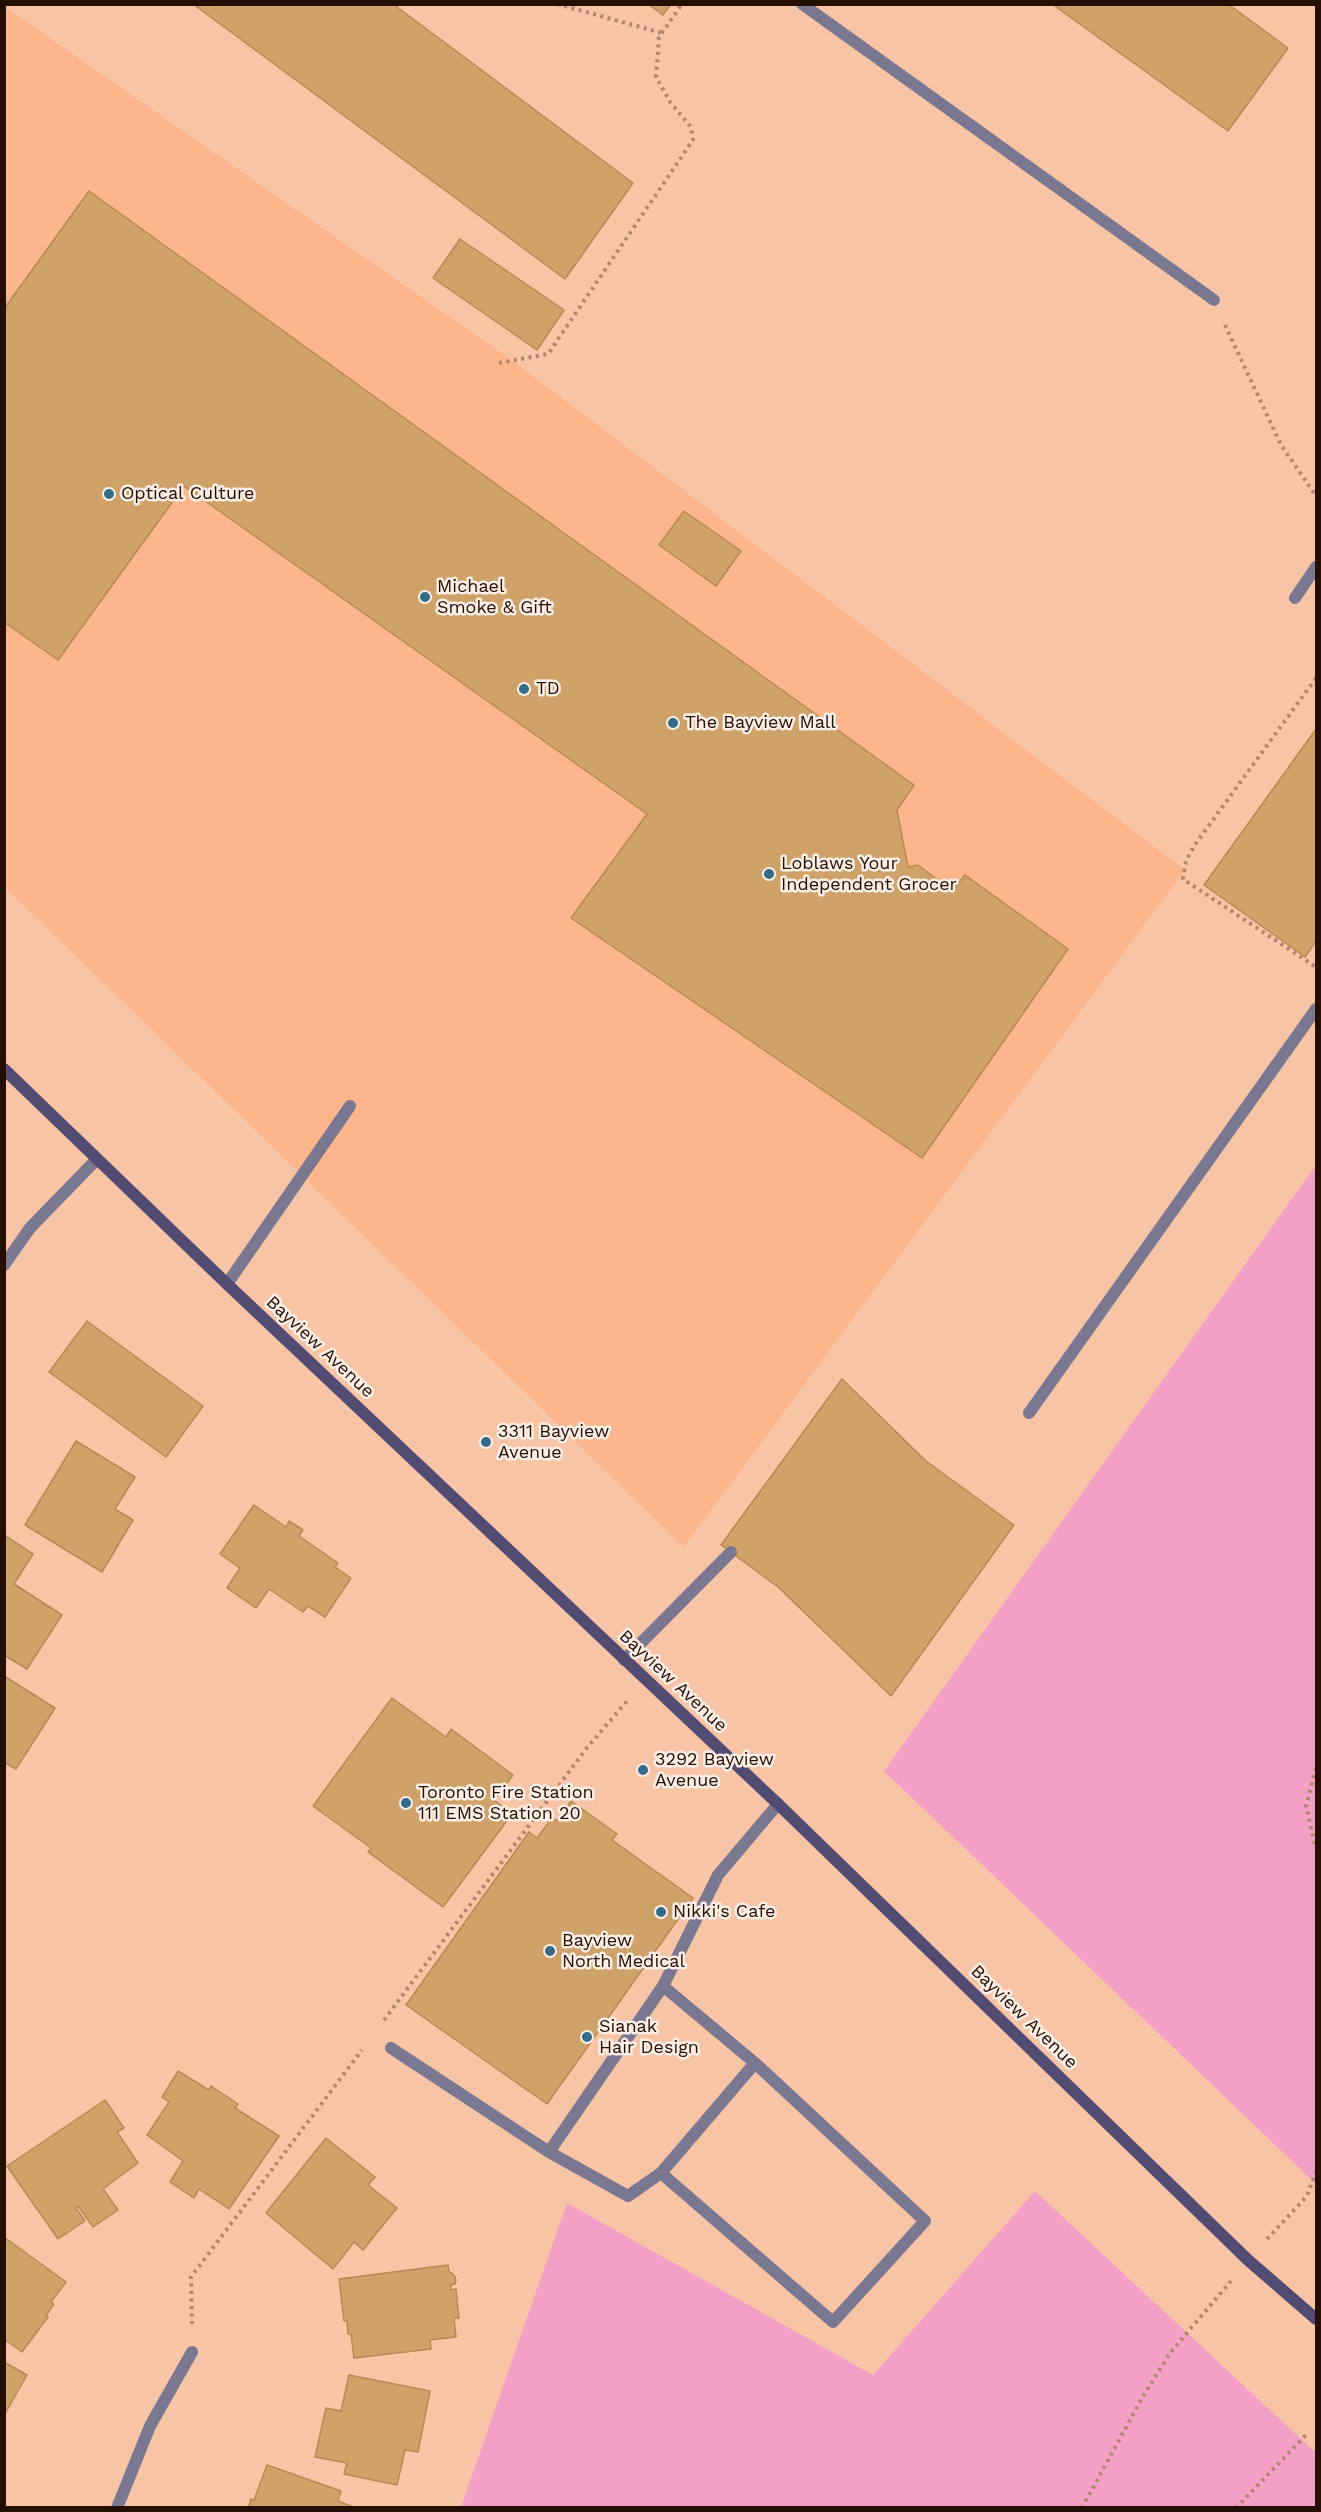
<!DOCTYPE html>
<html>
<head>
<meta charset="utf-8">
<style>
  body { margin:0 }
  #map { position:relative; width:1321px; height:2512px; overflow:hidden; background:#f8c4a6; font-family:"Work Sans",sans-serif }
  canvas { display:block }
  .frame { position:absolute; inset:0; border:6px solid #250e02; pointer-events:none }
</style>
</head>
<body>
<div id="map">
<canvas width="1321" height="2512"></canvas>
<div class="frame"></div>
</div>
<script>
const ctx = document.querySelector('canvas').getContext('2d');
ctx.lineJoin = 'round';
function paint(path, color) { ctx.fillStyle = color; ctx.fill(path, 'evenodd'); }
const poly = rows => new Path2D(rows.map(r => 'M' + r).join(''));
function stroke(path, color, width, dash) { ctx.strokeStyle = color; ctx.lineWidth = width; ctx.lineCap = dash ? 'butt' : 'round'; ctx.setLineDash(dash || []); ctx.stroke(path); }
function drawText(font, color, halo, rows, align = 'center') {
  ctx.font = font + ' "Work Sans",sans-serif'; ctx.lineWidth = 5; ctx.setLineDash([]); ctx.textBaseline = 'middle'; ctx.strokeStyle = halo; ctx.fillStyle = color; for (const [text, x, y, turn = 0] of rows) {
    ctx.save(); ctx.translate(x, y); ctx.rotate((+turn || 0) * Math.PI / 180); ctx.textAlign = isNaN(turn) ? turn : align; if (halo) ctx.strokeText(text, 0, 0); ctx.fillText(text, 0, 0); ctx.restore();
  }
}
paint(poly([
  [4,6,513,361,1185,870,684,1547,5,887]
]), '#fdb68b');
paint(poly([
  [1316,1165,1316,2184,884,1771],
  [1035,2191,1316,2453,1316,2507,461,2507,567,2203,873,2375]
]), '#f4a0c6');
const building = poly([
  [193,4,393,4,633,183,565,279,193,4],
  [648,4,671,4,663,15,648,4],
  [1052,4,1228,4,1288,48,1228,131,1052,4],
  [89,191,914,785,897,810,908,867,918,865,952,891,965,875,1068,949,922,1158,571,918,647,814,184,486,58,660,4,622,4,309,89,191],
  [460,239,564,310,537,350,433,278,460,239],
  [684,511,741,551,716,586,659,545,684,511],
  [1316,729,1316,941,1305,957,1204,885,1316,729],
  [87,1321,203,1406,166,1457,49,1372,87,1321],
  [842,1379,926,1461,1014,1525,891,1696,778,1587,721,1545,842,1379],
  [76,1441,135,1477,115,1509,133,1520,102,1572,25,1525,76,1441],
  [254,1505,286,1527,289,1521,303,1530,299,1536,338,1563,335,1567,351,1578,325,1617,308,1606,303,1612,269,1589,256,1608,227,1588,240,1568,220,1554,254,1505],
  [4,1535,33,1554,14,1584,62,1615,27,1669,4,1655,4,1535],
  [4,1676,55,1708,16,1769,4,1762,4,1676],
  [392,1698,446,1737,451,1729,513,1775,494,1800,512,1814,443,1907,368,1852,371,1848,313,1806,392,1698],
  [571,1801,617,1834,612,1840,693,1898,547,2104,406,2005,529,1832,537,1838,552,1818,557,1821,571,1801],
  [178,2071,209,2090,211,2086,238,2104,235,2108,279,2136,229,2209,199,2189,194,2198,170,2182,183,2161,147,2135,169,2102,162,2097,178,2071],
  [105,2100,124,2128,117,2132,138,2163,103,2189,118,2210,93,2227,78,2206,76,2208,85,2221,58,2239,7,2166,105,2100],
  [326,2138,375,2177,368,2185,397,2208,363,2250,354,2242,333,2269,266,2213,326,2138],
  [4,2237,66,2282,51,2302,54,2304,46,2316,48,2317,22,2352,4,2339,4,2237],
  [448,2265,449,2271,454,2275,456,2280,455,2284,451,2285,451,2290,456,2289,459,2318,454,2318,456,2337,430,2340,431,2349,354,2358,351,2334,348,2334,347,2321,344,2321,339,2279,448,2265],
  [4,2362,27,2375,6,2412,4,2411,4,2362],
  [349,2375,430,2391,418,2452,405,2450,397,2485,344,2474,347,2463,315,2457,326,2408,341,2411,349,2375],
  [267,2465,341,2491,338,2501,356,2508,248,2508,251,2499,254,2500,267,2465]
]);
paint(building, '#cfa269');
stroke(building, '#b68a52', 1.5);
stroke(poly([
  [557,4,662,33],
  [1225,325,1281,445,1316,496],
  [499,363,548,354,693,140,691,127,670,102,656,77,659,37,682,4],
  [1316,678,1194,846,1186,861,1183,879,1316,967],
  [1316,1768,1306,1806,1316,1849],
  [384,2020,586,1749,627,1701],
  [1267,2239,1307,2196,1316,2172],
  [192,2324,191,2277,362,2050],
  [1082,2508,1142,2398,1170,2353,1231,2281],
  [1236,2508,1306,2435]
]), '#b0866e', 4, [3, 4.5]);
stroke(poly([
  [802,4,1214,300],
  [1295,598,1316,567],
  [227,1284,350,1106],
  [1029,1413,1316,1009],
  [624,1660,731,1552],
  [663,1986,755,2063,925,2221,833,2322,661,2173,755,2063],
  [391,2048,549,2152,663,1986,718,1875,778,1804],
  [549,2152,628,2196,661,2173]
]), '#7a7791', 12);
stroke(poly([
  [4,1265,30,1228,97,1159],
  [117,2508,150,2426,192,2352]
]), '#7a7791', 12);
stroke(poly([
  [4,1069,227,1284,778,1804,1248,2260,1316,2319]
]), '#534c72', 12);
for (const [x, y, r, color] of [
  [109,494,6,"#346b86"],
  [425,597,6,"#346b86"],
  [524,689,6,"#346b86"],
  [673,723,6,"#346b86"],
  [769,874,6,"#346b86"],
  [486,1442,6,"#346b86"],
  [643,1770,6,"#346b86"],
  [406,1803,6,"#346b86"],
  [661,1912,6,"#346b86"],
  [550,1951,6,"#346b86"],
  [587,2037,6,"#346b86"]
]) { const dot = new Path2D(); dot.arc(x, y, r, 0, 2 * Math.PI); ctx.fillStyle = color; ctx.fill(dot); stroke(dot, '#fcefe7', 2); }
drawText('18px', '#250e02', '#fcefe7', [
  ["Optical Culture",121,494],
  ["Michael",437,587],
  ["Smoke & Gift",437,608],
  ["TD",536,689],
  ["The Bayview Mall",685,723],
  ["Loblaws Your",781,864],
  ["Independent Grocer",781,885],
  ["3311 Bayview",498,1432],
  ["Avenue",498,1453],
  ["3292 Bayview",655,1760],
  ["Avenue",655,1781],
  ["Toronto Fire Station",418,1793],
  ["111 EMS Station 20",418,1814],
  ["Nikki's Cafe",673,1912],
  ["Bayview",562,1941],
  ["North Medical",562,1962],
  ["Sianak",599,2027],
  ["Hair Design",599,2048]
], 'left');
drawText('18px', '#250e02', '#fcefe7', [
  ["Bayview Avenue",320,1347,43],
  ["Bayview Avenue",673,1681,43],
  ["Bayview Avenue",1024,2017,44]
]);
</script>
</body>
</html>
